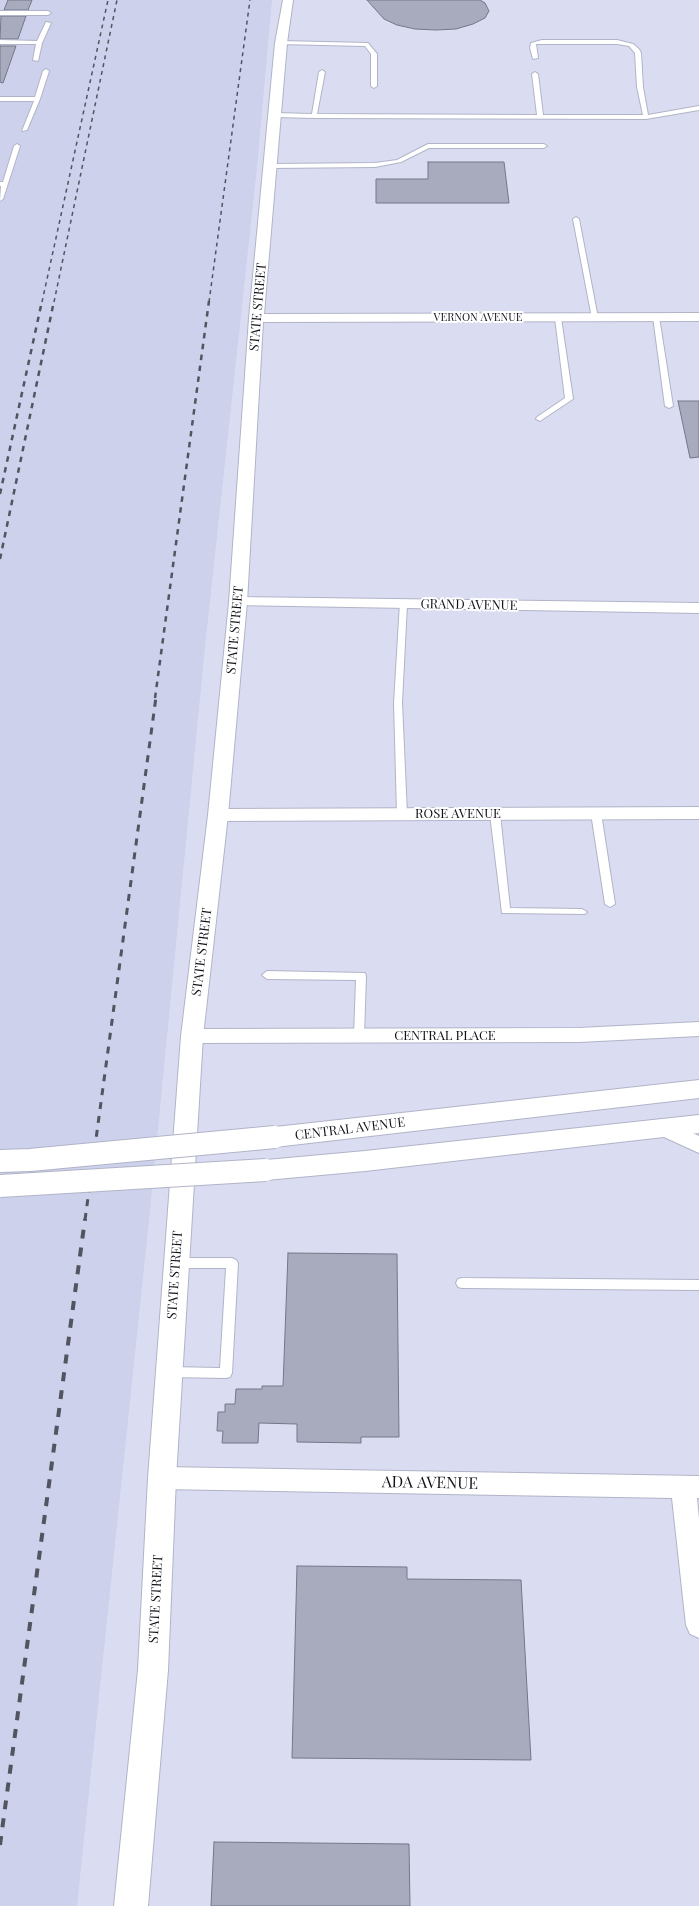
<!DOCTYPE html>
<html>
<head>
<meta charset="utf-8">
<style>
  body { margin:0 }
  canvas { display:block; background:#daddf2 }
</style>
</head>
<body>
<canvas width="699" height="1906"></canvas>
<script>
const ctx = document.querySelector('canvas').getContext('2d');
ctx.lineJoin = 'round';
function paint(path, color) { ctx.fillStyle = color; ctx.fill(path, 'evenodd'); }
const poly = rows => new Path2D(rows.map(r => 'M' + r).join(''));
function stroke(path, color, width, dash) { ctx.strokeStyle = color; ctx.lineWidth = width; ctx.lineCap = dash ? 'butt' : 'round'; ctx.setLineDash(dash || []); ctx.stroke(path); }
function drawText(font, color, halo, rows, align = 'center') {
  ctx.font = font + ' "Playfair Display",serif'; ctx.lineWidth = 4; ctx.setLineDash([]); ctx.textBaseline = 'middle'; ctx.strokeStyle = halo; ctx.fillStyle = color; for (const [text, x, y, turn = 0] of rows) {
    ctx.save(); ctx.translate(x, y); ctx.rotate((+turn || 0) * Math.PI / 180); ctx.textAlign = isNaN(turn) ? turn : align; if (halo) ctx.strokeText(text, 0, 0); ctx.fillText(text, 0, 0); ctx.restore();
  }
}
paint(poly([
  [0,0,272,0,257,168,205,647,150,1211,77,1906,0,1906]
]), '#cdd1ec');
const building = poly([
  [8,0,32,0,28,10,4,10,8,0],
  [367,0,480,0,485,3,489,11,485,18,473,24,456,29,436,30,415,29,397,25,384,19,367,0],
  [1,16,26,16,18,39,0,39,1,16],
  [0,46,16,46,3,83,0,82,0,46],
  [428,162,504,162,509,203,376,203,376,179,428,179,428,162],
  [678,401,699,401,699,457,690,458,678,401],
  [288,1253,397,1254,399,1437,361,1437,361,1443,297,1442,297,1424,259,1423,258,1443,222,1443,223,1431,217,1431,218,1412,225,1412,225,1404,235,1404,236,1389,262,1389,262,1386,283,1386,288,1253],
  [297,1566,407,1567,407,1579,521,1580,531,1760,292,1758,297,1566],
  [214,1842,409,1844,410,1906,211,1906,214,1842]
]);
paint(building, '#a8abbe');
stroke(building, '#747788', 1);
const lane = poly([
  [0,11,48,11,51,13,48,15,0,15,0,11],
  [46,22,51,23,42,43,38,61,33,60,36,44,0,44,0,40,37,41,46,22],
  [542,40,617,40,633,44,639,49,641,53,643,87,648,115,699,106,699,110,646,119,314,118,275,117,272,115,275,113,312,114,319,72,322,70,325,72,317,114,537,115,532,74,535,72,538,74,543,115,643,115,637,87,635,53,629,46,617,44,536,44,538,58,533,59,530,48,531,43,542,40],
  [281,41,368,43,377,54,377,86,374,88,371,86,371,54,365,46,279,44,278,43,281,41],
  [46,69,49,71,40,99,27,130,22,131,34,101,0,101,0,97,35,97,43,71,46,69],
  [17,144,20,146,3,199,0,201,1,186,0,186,0,182,3,182,14,146,17,144],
  [428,144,544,144,547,146,544,148,429,148,401,162,375,167,271,168,268,166,271,164,375,163,397,160,428,144],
  [576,217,579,219,598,318,595,320,592,318,573,219,576,217],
  [656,315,659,317,673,406,669,408,665,406,653,317,656,315],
  [558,316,561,318,573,399,540,421,536,419,537,417,565,398,555,318,558,316],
  [400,602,403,602,407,604,402,703,407,814,402,817,397,814,394,703,400,602],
  [596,810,601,813,615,904,610,907,605,904,591,813,596,810],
  [495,811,500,814,510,908,582,909,587,912,585,914,502,913,490,814,495,811],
  [267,971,365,973,366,976,364,1036,363,1039,355,1039,354,1036,356,980,267,979,262,975,267,971],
  [177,1258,232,1258,236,1260,238,1263,232,1373,230,1377,226,1378,169,1377,165,1376,163,1372,165,1368,169,1367,220,1368,226,1268,177,1268,173,1266,171,1263,173,1260,177,1258],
  [462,1278,699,1280,699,1290,462,1288,458,1287,456,1283,458,1279,462,1278]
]);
const street = poly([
  [238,597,699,603,699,613,233,605,230,602,233,599,238,597],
  [699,807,699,819,218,821,212,819,209,815,212,811,218,809,699,807],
  [699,1022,699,1036,579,1042,192,1043,185,1041,182,1036,185,1031,192,1029,579,1028,699,1022],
  [662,1119,699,1136,699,1153,655,1133,652,1127,655,1121,662,1119],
  [162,1467,699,1476,699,1498,697,1498,699,1519,699,1638,690,1634,686,1625,672,1498,162,1489,153,1486,150,1478,153,1470,162,1467]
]);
const secondary = poly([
  [283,0,293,0,287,43,264,314,699,313,699,321,263,322,247,602,228,815,203,1036,176,1478,168,1670,148,1906,114,1906,138,1670,148,1478,181,1036,208,815,229,602,249,318,275,43,283,0]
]);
const primary = poly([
  [699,1080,699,1098,275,1147,266,1144,263,1137,266,1130,275,1127,699,1080],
  [699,1115,699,1133,365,1171,266,1180,257,1177,254,1170,257,1163,266,1160,365,1151,699,1115]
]);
stroke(lane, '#b1b4c7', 2);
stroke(street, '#b1b4c7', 2);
stroke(secondary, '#b1b4c7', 2);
stroke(primary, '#b1b4c7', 2);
paint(lane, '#fff');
paint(street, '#fff');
paint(secondary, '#fff');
paint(primary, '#fff');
stroke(poly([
  [42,302,108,0],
  [54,302,117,0],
  [209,302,250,0]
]), '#52545f', 1.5, [4, 4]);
stroke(poly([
  [0,494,42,301],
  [0,559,54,301],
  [155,698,209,301]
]), '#52545f', 2.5, [5.5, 5.5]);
stroke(poly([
  [85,1220,156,697]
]), '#52545f', 3, [7, 7]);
stroke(poly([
  [0,1845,85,1219]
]), '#52545f', 4, [9, 9]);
const primaryBridge = poly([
  [0,1161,30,1160,275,1137],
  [0,1186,266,1170]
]);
stroke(primaryBridge, '#b1b4c7', 24, []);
stroke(primaryBridge, '#fff', 22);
drawText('11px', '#101118', '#fff', [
  ["VERNON AVENUE",478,318]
]);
drawText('13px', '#101118', '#fff', [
  ["STATE STREET",258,307,-85],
  ["GRAND AVENUE",469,605,1],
  ["STATE STREET",235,630,-85],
  ["ROSE AVENUE",458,814],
  ["STATE STREET",202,952,-83],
  ["CENTRAL PLACE",445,1036],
  ["CENTRAL AVENUE",350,1129,-7],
  ["STATE STREET",175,1275,-86],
  ["STATE STREET",156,1599,-87]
]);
drawText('16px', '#101118', '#fff', [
  ["ADA AVENUE",430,1483,1]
]);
</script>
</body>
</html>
